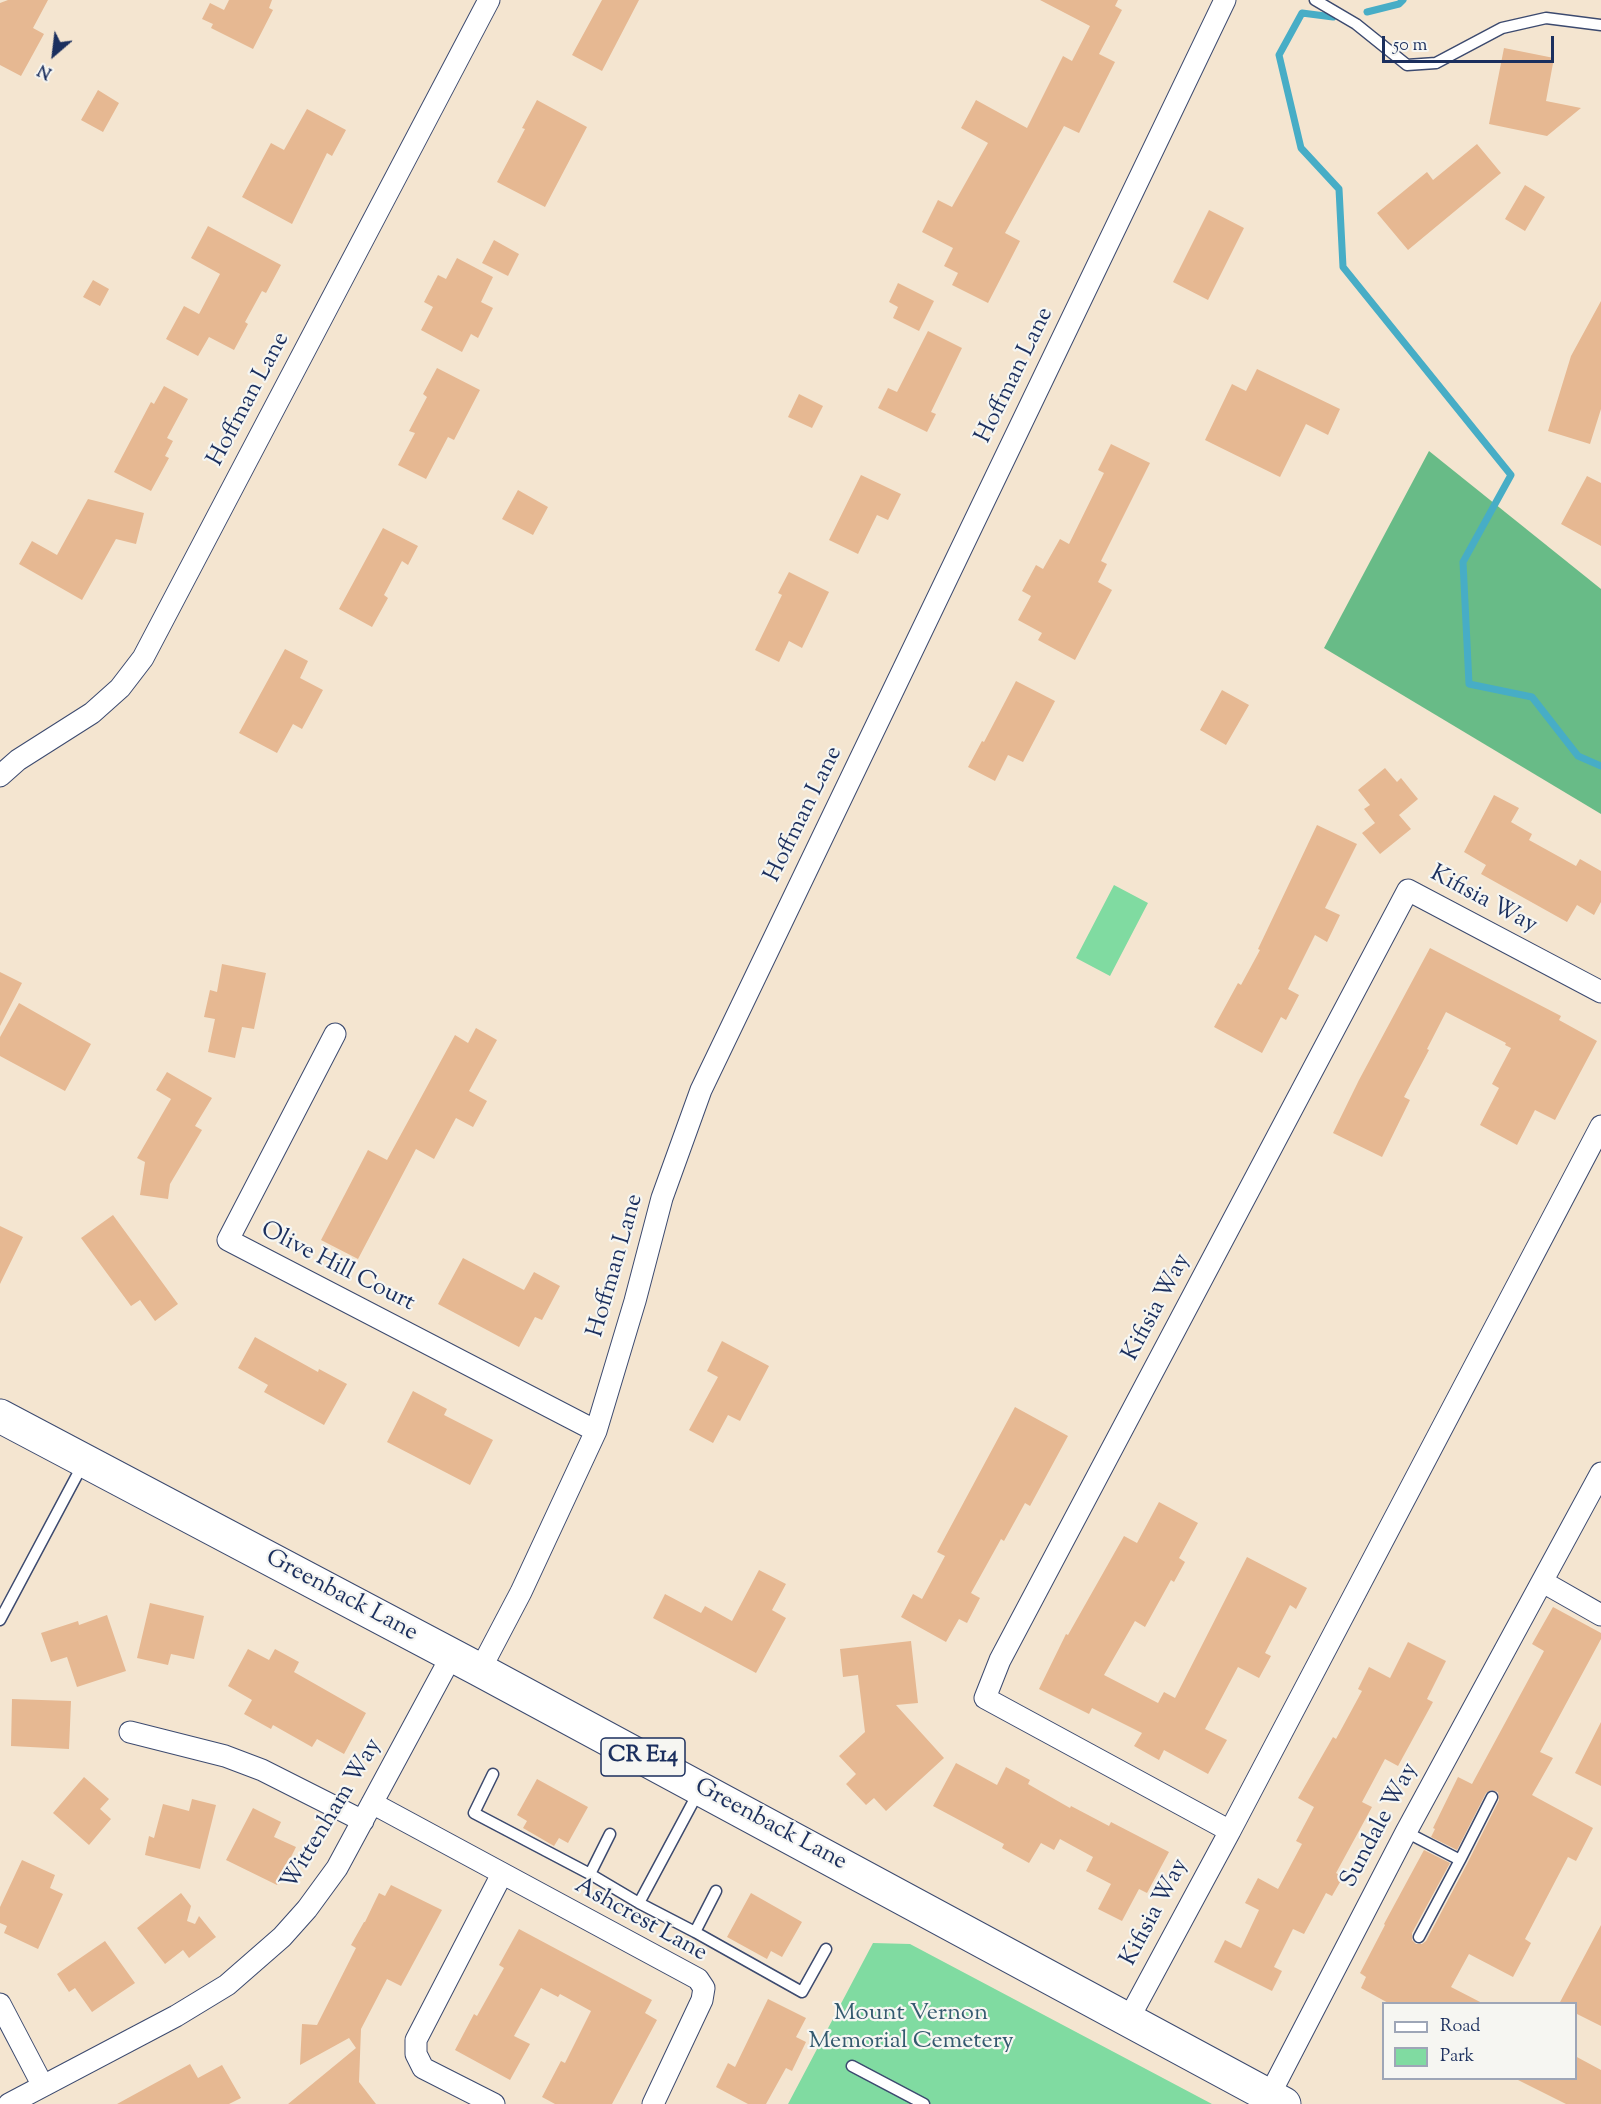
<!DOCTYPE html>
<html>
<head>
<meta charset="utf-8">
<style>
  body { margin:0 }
  #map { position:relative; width:1601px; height:2104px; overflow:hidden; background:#f4e5d0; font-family:"Sorts Mill Goudy",serif }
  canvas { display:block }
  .legend { position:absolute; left:1382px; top:2002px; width:195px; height:78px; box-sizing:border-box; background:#f6f6f2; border:2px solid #9ea6b7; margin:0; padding:8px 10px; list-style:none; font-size:18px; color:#1b2f5e }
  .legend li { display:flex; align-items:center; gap:12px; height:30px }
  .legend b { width:30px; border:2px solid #9ea6b7 }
  .north { position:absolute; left:24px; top:24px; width:60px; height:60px; -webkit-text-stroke:4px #f6f6f2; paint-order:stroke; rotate:208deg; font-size:16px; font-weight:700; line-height:24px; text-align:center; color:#1b2f5e }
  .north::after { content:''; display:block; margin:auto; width:21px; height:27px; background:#1b2f5e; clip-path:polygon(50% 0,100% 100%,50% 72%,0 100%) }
  .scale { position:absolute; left:1382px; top:36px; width:172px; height:27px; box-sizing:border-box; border:3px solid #1b2f5e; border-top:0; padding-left:8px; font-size:18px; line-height:21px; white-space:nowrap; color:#1b2f5e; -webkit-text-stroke:4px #f6f6f2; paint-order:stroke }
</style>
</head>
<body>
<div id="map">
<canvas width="1601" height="2104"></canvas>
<ul class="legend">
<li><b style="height:8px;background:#fff"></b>Road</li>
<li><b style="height:16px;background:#80dba1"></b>Park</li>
</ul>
<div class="north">N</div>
<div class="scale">50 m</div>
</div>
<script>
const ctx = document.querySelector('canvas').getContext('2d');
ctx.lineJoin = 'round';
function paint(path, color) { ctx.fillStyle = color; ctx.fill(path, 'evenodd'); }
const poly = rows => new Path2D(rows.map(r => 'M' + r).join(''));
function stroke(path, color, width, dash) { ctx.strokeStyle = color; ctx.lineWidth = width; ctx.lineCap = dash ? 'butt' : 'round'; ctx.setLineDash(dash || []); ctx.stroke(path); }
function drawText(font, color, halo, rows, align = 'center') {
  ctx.font = font + ' "Sorts Mill Goudy",serif'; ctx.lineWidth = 4.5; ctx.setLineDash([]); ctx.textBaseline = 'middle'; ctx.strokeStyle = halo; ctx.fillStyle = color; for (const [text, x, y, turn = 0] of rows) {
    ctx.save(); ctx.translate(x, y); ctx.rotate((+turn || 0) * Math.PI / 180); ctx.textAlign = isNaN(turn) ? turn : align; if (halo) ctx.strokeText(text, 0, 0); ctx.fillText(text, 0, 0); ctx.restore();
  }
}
paint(poly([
  [1114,885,1148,903,1110,976,1076,958],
  [873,1943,910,1944,1212,2104,788,2104]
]), '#80dba1');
paint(poly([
  [1429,451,1601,589,1601,814,1324,648]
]), '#68bb87');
stroke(poly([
  [1367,12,1399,4,1403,0],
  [1333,17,1302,13,1279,55,1301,148,1339,189,1343,267,1511,475,1463,562,1469,684,1532,697,1578,756,1601,766]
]), '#47adc6', 7);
paint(poly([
  [8,0,48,0,33,28,44,34,21,76,0,65,0,3],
  [229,0,272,0,269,8,273,10,253,49,211,28,213,24,202,19,210,3,224,10],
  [602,0,639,0,602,71,572,55],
  [1040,0,1118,0,1115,6,1122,10,1099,54,1115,62,1079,133,1064,126,1005,233,1020,241,988,303,952,285,958,273,944,266,953,248,922,232,938,200,952,207,988,143,961,128,976,100,1027,128,1063,56,1072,61,1090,26],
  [1504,48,1554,58,1546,101,1581,108,1547,136,1489,124],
  [98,90,119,103,103,132,81,120],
  [537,100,587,127,545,207,497,182,525,129,522,128],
  [307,109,346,130,332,156,327,153,292,224,242,197,271,143,284,150],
  [1477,144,1501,173,1408,250,1377,213,1427,172,1433,180],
  [1525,185,1545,197,1525,231,1505,219],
  [1209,210,1244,228,1208,300,1173,282],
  [208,226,281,265,266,293,262,291,245,322,248,324,234,350,209,337,198,356,166,339,184,306,199,314,220,274,191,258],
  [494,240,519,254,508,276,482,263],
  [457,258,493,277,481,302,493,308,478,338,471,334,462,352,421,330,433,307,424,302,438,275,446,279],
  [93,280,109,289,100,306,83,297],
  [898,283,934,301,919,331,893,318,898,307,889,302],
  [1601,301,1601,409,1590,444,1548,431,1571,356],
  [928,331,962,348,931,412,936,414,927,432,878,408,888,388,897,392],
  [437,368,480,390,454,440,448,437,426,479,398,465,415,433,409,431,427,397,423,394],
  [1257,369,1340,409,1328,435,1306,424,1280,477,1205,440,1232,384,1246,391],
  [164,386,188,399,167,438,173,441,165,456,169,458,151,491,114,472,151,402,154,404],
  [799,394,823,406,812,428,788,417],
  [1111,444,1150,463,1101,561,1107,564,1098,582,1112,590,1075,660,1038,640,1042,633,1018,620,1031,596,1022,591,1036,565,1043,569,1060,539,1069,544,1104,473,1098,470],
  [861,475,901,494,888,520,877,515,858,554,829,540],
  [1587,476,1601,483,1601,546,1561,524],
  [518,490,548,507,533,535,502,519],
  [88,499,144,513,136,544,116,539,82,600,19,564,32,541,57,555],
  [383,528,418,546,408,565,402,561,384,595,388,598,372,627,339,609],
  [789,572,829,592,802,648,789,641,779,662,755,650,782,595,778,593],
  [285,649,308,661,300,678,323,690,302,729,293,724,277,753,239,733],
  [1016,681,1055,701,1023,762,1008,755,995,781,968,767,982,741,984,742],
  [1222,690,1249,705,1226,745,1200,730],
  [1385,768,1397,782,1401,778,1418,799,1399,815,1411,829,1380,854,1362,833,1375,823,1364,809,1370,805,1358,790],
  [1494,795,1519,808,1511,822,1532,834,1529,840,1576,866,1580,859,1601,871,1601,902,1594,915,1577,905,1567,922,1481,874,1486,865,1464,852],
  [1317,825,1357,844,1325,908,1340,915,1327,942,1315,935,1288,989,1299,995,1286,1020,1281,1017,1262,1053,1214,1027,1238,983,1241,985,1260,950,1258,949],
  [1430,948,1561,1016,1559,1020,1597,1041,1555,1120,1535,1110,1517,1145,1480,1125,1499,1088,1492,1084,1511,1048,1505,1045,1506,1043,1446,1012,1427,1049,1429,1050,1404,1097,1410,1100,1382,1157,1333,1133,1359,1080],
  [222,964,266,973,254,1029,242,1027,235,1058,208,1052,215,1019,204,1017,210,990,217,992],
  [0,972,22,983,0,1026],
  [19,1003,91,1044,65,1091,0,1056,0,1037],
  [476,1028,497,1040,469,1091,487,1101,473,1127,456,1118,434,1159,416,1149,358,1259,321,1240,368,1150,387,1160,455,1035,468,1043],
  [167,1072,212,1098,195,1126,202,1130,170,1184,168,1199,140,1195,145,1162,137,1158,171,1099,156,1090],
  [113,1215,178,1304,155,1321,140,1300,131,1306,81,1238],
  [0,1226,23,1237,0,1284],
  [463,1258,524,1290,534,1272,560,1286,542,1320,535,1317,519,1347,438,1304],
  [255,1337,318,1372,319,1369,347,1384,324,1425,264,1392,268,1385,238,1368],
  [722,1341,769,1366,740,1421,728,1415,713,1443,689,1430,718,1377,707,1371],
  [413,1391,447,1409,444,1415,493,1440,470,1485,387,1442],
  [1015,1407,1068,1436,1030,1506,1025,1503,1004,1541,1001,1539,971,1593,980,1598,967,1623,959,1619,946,1642,901,1617,913,1594,922,1599,945,1556,937,1552],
  [1159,1502,1198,1523,1179,1558,1185,1562,1174,1582,1171,1580,1145,1627,1135,1621,1104,1675,1158,1703,1164,1692,1175,1698,1247,1557,1307,1588,1296,1609,1290,1605,1265,1653,1271,1656,1259,1678,1238,1667,1205,1729,1227,1740,1208,1774,1164,1750,1159,1760,1134,1746,1142,1733,1092,1708,1089,1714,1039,1689,1066,1634,1068,1635,1124,1536,1137,1543],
  [759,1570,786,1584,772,1610,786,1618,756,1673,653,1618,665,1594,701,1613,705,1606,732,1621],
  [150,1603,204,1616,194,1659,171,1654,168,1665,137,1658],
  [1553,1607,1601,1633,1601,1639,1540,1752,1553,1758,1532,1795,1593,1828,1576,1861,1568,1857,1525,1939,1531,1943,1513,1977,1469,1954,1451,1987,1484,2004,1390,2004,1361,1988,1366,1977,1360,1973,1385,1925,1384,1924,1424,1850,1450,1863,1412,1933,1412,1940,1416,1944,1422,1944,1426,1941,1467,1864,1499,1800,1498,1792,1491,1790,1486,1793,1457,1850,1431,1837,1435,1829,1433,1828,1458,1777,1472,1784,1544,1651,1532,1644],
  [107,1615,126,1671,77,1687,67,1657,51,1662,41,1633,78,1621,79,1625],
  [911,1641,918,1703,896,1705,944,1758,886,1811,874,1798,866,1805,846,1784,856,1774,839,1756,865,1732,858,1675,843,1677,840,1649],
  [1408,1642,1446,1661,1427,1699,1433,1702,1398,1766,1385,1759,1362,1802,1372,1807,1336,1873,1343,1877,1332,1896,1326,1893,1304,1934,1293,1929,1274,1967,1282,1971,1272,1991,1214,1962,1225,1940,1241,1948,1259,1910,1245,1903,1258,1878,1278,1889,1302,1844,1296,1841,1314,1807,1298,1798,1333,1737,1336,1739,1362,1691,1358,1689,1369,1667,1390,1678],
  [248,1649,269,1660,275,1649,299,1662,294,1672,366,1713,344,1754,317,1739,312,1747,273,1725,271,1729,244,1714,252,1700,228,1686],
  [12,1699,71,1701,69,1749,11,1746],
  [1601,1722,1601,1786,1575,1773],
  [956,1763,997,1785,1006,1767,1030,1780,1028,1784,1070,1808,1071,1806,1109,1826,1111,1822,1169,1852,1147,1893,1139,1889,1122,1921,1098,1909,1111,1884,1086,1871,1093,1857,1060,1839,1054,1850,1041,1843,1029,1863,1002,1848,1004,1844,933,1806],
  [84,1777,109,1799,100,1809,111,1819,89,1845,53,1813],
  [537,1779,588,1807,568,1843,559,1838,554,1846,523,1828,527,1821,517,1815],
  [192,1799,216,1805,200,1869,145,1855,149,1836,154,1838,163,1804,189,1811],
  [253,1808,281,1822,274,1837,296,1847,277,1885,226,1860],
  [22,1860,55,1875,50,1888,63,1894,38,1949,4,1933,7,1926,0,1923,0,1907],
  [391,1885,442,1910,401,1986,387,1979,361,2029,359,2082,376,2104,288,2104,356,2048,349,2038,300,2065,302,2024,317,2025,356,1948,351,1945,364,1922,365,1922,379,1893,385,1896],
  [181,1893,191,1906,187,1921,195,1924,199,1916,216,1937,189,1958,183,1950,165,1964,137,1928],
  [751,1893,802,1922,782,1957,771,1951,767,1959,727,1937],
  [1601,1925,1601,2026,1575,2013,1575,2004,1559,2004],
  [519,1929,652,2000,645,2013,657,2020,612,2104,555,2104,542,2097,561,2061,565,2063,591,2011,560,1994,558,1997,541,1988,514,2036,530,2044,510,2080,455,2050,474,2014,477,2016,504,1968,499,1965],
  [105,1941,135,1983,92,2012,75,1988,69,1992,57,1974],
  [768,1999,806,2018,796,2037,806,2042,792,2071,786,2068,766,2104,748,2104,716,2087,728,2063,735,2067],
  [1575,2056,1601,2070,1601,2104,1566,2104,1516,2079,1575,2079],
  [190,2064,198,2078,222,2065,241,2098,229,2104,117,2104]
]), '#e6b892');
const service = poly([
  [1315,0,1356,24,1407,65,1436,63,1502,28,1546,18,1601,25],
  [0,1620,83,1464],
  [493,1774,474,1813,590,1874,639,1903],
  [699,1791,639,1903,695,1932,802,1992,826,1949],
  [1406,1832,1460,1860,1419,1937],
  [1460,1860,1492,1797],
  [590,1874,610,1834],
  [695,1932,716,1891],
  [852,2066,924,2104]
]);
const minor = poly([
  [0,776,18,760,92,713,120,688,143,658,489,0],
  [1601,992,1408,890,1000,1660,985,1698,1230,1831,1601,1126],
  [335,1034,228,1240,596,1431],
  [1543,1582,1601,1615],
  [480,1670,521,1592,596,1431,635,1301,662,1198,701,1090,1225,0],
  [130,1732,225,1756,262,1770,363,1821],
  [372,1803,698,1979,704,1988,702,2000,653,2104],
  [0,2004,43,2086],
  [1128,2020,1230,1831],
  [1269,2096,1406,1832,1601,1473],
  [9,2104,176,2016,227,1985,282,1937,307,1909,337,1868,452,1655],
  [494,2104,423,2068,416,2054,416,2040,502,1874]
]);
const primary = poly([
  [0,1416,480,1670,1284,2104]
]);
stroke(service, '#3c4a6f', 13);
stroke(minor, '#3c4a6f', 23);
stroke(primary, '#3c4a6f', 35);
stroke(service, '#fff', 10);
stroke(minor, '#fff', 21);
stroke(primary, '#fff', 33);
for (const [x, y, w] of [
  [643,1757,84]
]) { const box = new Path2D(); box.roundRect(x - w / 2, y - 19, w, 38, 4.5); ctx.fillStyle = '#f6f6f2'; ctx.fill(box); stroke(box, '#1b2f5e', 1.5); }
drawText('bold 22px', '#1b2f5e', null, [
  ["CR E14",643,1757]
]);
drawText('24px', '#1b2f5e', '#f6f6f2', [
  ["Hoffman Lane",1016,376,-64],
  ["Hoffman Lane",250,400,-62],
  ["Hoffman Lane",805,815,-64],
  ["Kifisia Way",1483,901,28],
  ["Hoffman Lane",617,1266,-74],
  ["Olive Hill Court",337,1268,27],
  ["Kifisia Way",1158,1308,-62],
  ["Greenback Lane",341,1597,28],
  ["Wittenham Way",333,1815,-59],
  ["Greenback Lane",770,1826,28],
  ["Sundale Way",1381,1826,-62],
  ["Kifisia Way",1156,1913,-62],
  ["Ashcrest Lane",640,1921,29]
]);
drawText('24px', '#345a6f', '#f6f6f2', [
  ["Mount Vernon",911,2015],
  ["Memorial Cemetery",911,2043]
]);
</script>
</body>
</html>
